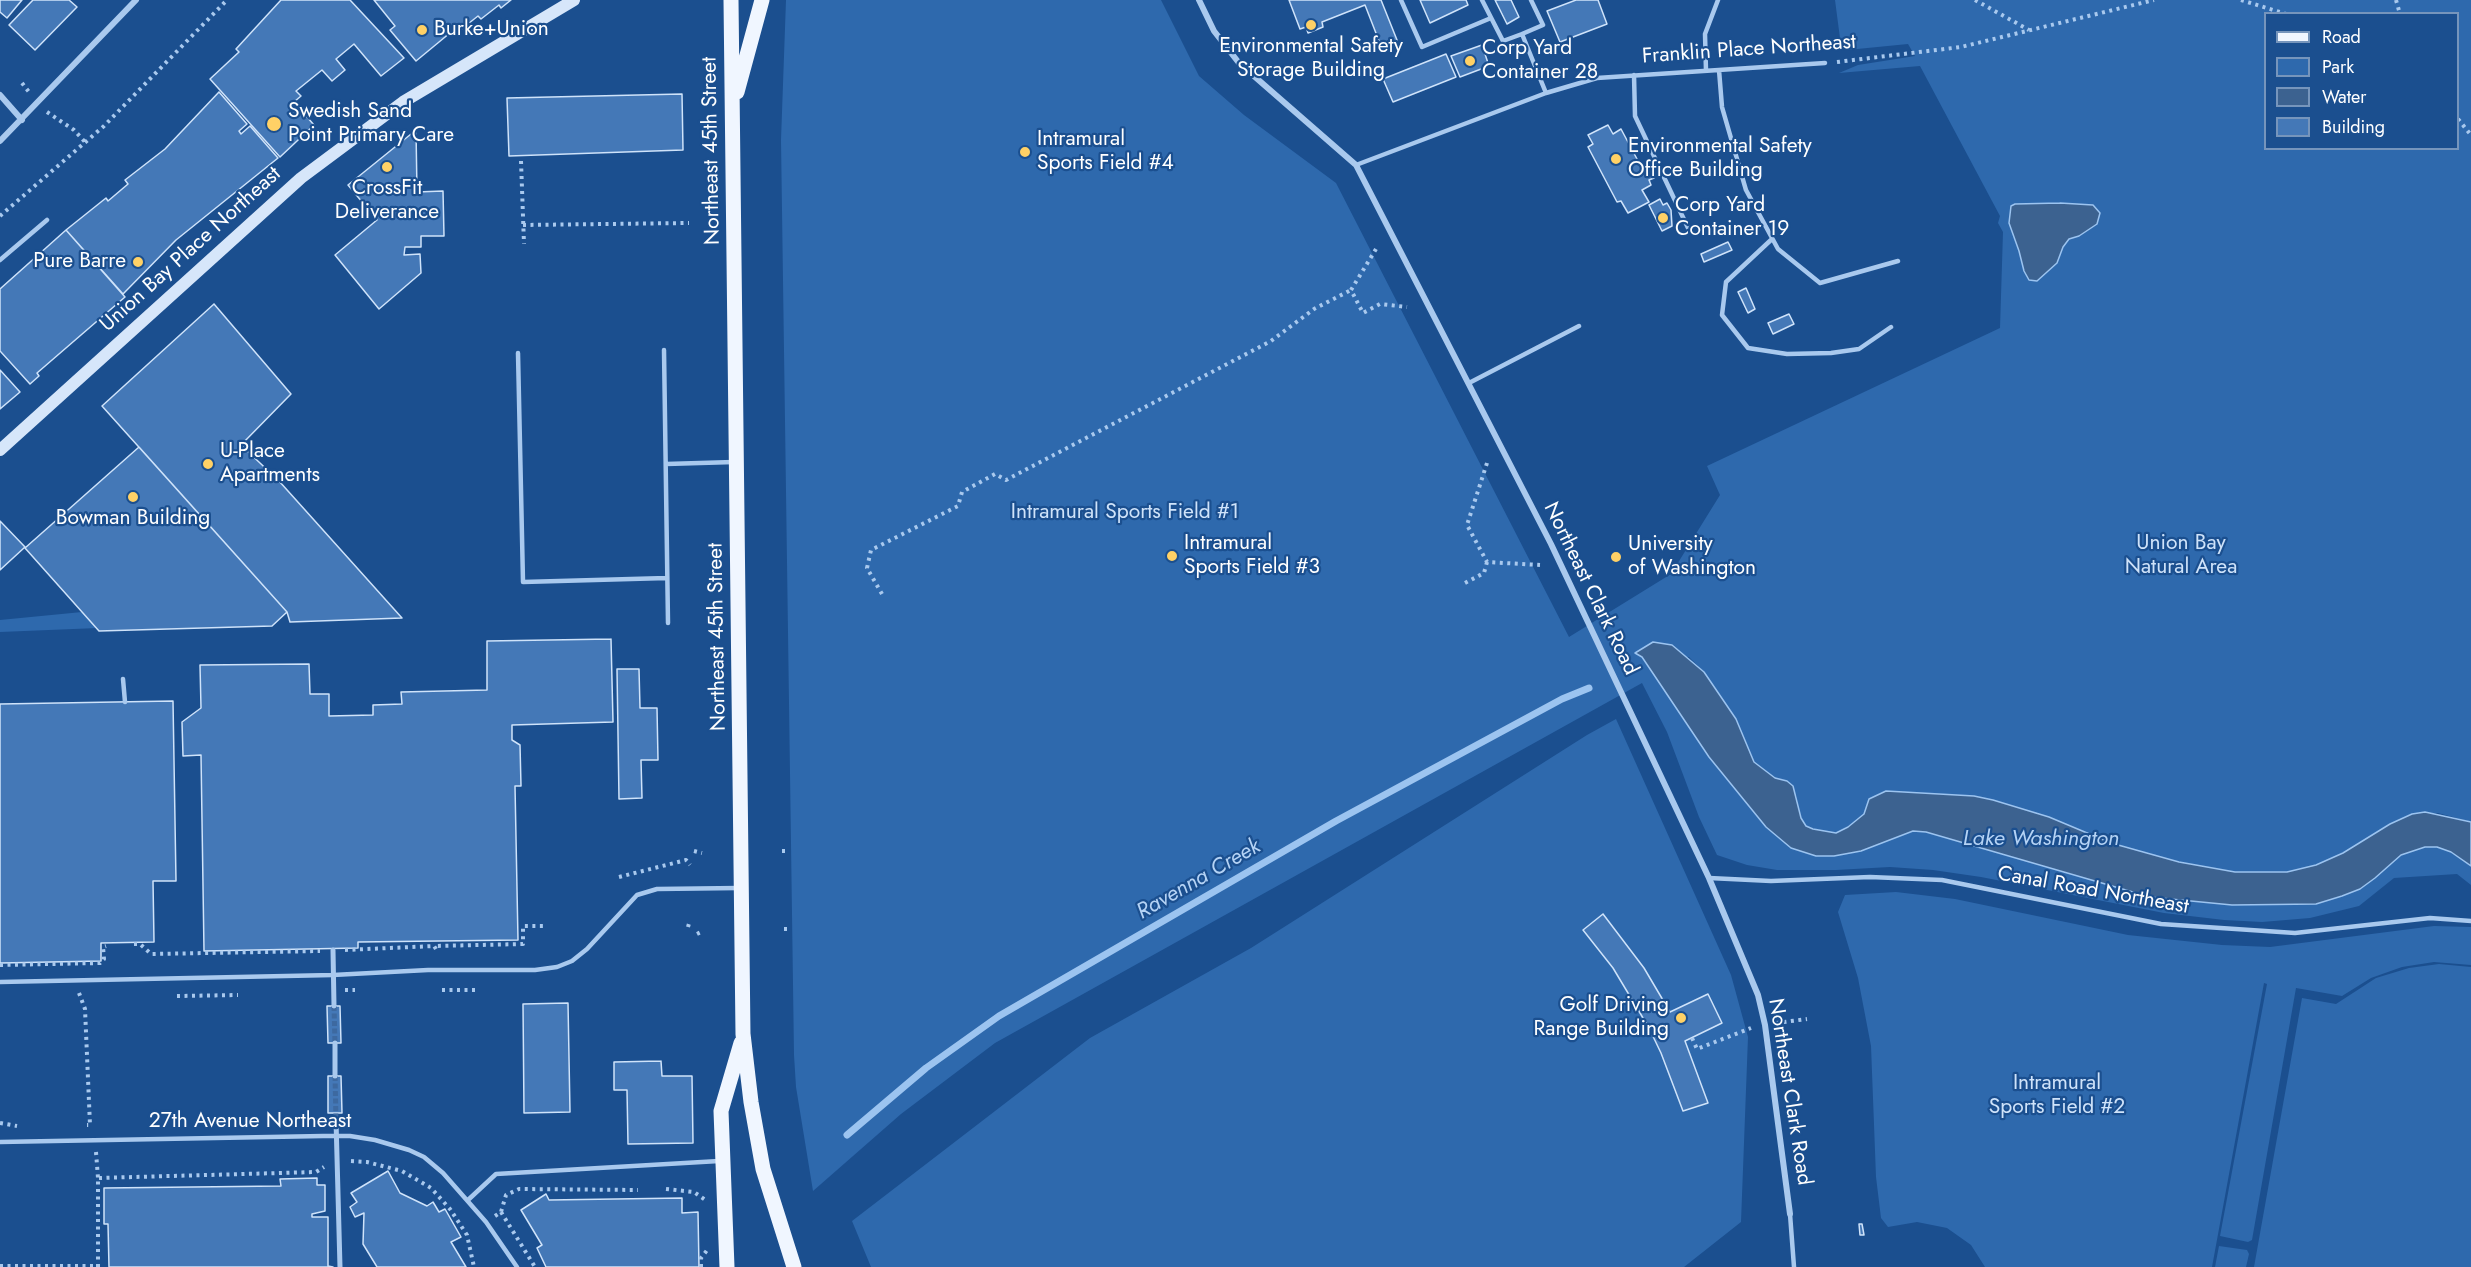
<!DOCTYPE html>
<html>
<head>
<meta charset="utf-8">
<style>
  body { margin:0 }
  #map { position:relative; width:2471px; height:1267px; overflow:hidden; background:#1b4f8f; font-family:Jost,sans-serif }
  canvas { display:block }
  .legend { position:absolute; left:2264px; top:12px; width:195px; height:138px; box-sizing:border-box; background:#1b4f8f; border:2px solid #7695bc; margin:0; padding:8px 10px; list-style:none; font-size:18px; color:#fff }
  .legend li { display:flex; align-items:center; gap:12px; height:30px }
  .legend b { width:30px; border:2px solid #7695bc }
</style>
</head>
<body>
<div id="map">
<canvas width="2471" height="1267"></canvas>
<ul class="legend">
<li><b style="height:8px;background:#f0f6ff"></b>Road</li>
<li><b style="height:16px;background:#2e69ad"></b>Park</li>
<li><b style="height:16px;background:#3c6290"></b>Water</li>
<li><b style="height:16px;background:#4478b7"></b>Building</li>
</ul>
</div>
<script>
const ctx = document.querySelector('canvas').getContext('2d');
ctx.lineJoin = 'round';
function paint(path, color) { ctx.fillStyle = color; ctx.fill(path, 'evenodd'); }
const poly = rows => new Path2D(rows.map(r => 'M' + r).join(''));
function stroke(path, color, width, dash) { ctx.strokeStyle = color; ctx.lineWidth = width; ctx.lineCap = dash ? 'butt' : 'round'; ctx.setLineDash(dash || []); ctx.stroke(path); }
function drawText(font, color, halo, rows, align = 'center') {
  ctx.font = font + ' Jost,sans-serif'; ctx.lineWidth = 4.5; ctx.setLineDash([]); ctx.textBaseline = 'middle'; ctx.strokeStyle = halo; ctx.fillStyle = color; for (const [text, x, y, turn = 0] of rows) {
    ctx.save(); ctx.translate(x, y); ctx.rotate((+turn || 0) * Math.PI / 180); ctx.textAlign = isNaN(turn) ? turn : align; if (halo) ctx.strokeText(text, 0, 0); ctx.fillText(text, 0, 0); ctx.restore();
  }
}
paint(poly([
  [786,0,1161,0,1199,76,1244,115,1336,183,1569,637,1671,574,1720,495,1707,466,2000,328,2003,232,1998,223,2000,216,1920,66,1839,73,1858,65,1915,56,1908,44,1847,50,1846,46,1841,46,1835,0,2471,0,2471,822,2438,813,2412,814,2390,824,2343,853,2316,865,2287,872,2235,872,2179,862,2111,843,2049,817,1993,800,1974,796,1886,791,1869,799,1864,814,1857,821,1836,833,1824,832,1806,826,1801,818,1796,795,1787,781,1775,778,1754,762,1736,719,1704,672,1689,657,1636,653,1642,657,1709,757,1766,827,1782,841,1887,841,1913,831,1926,832,2150,897,2232,905,2316,904,2342,896,2360,889,2375,878,2401,855,2425,847,2437,847,2451,852,2471,866,2471,885,2457,874,2394,878,2359,906,2310,918,2262,922,2224,920,2164,913,1981,877,1933,870,1890,867,1836,870,1777,870,1747,865,1717,855,1699,817,1667,732,1642,683,995,1043,901,1114,813,1191,796,1087,794,1055,781,140],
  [2266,14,2458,14,2458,148,2266,148],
  [82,612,98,628,0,632,0,620],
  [1616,719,1731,975,1748,1037,1741,1222,1684,1267,871,1267,852,1221,1090,1038,1251,948,1587,735],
  [1896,892,1955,899,2128,935,2222,945,2270,947,2434,926,2471,927,2471,965,2434,962,2402,967,2371,978,2342,996,2296,988,2252,1240,2248,1242,2220,1236,2267,984,2264,983,2212,1267,1985,1267,1971,1245,1947,1228,1917,1222,1888,1227,1881,1218,1876,1177,1871,1046,1858,978,1838,912,1845,895],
  [2439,964,2471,967,2471,1267,2254,1267,2302,998,2336,1004,2376,978,2409,968],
  [2219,1246,2247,1250,2249,1254,2246,1267,2215,1267]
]), '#2e69ad');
const water = poly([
  [2060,203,2093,205,2100,213,2097,224,2079,236,2069,239,2063,247,2057,263,2037,281,2029,280,2024,271,2019,251,2009,223,2011,206,2015,204,2060,203],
  [1653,642,1672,645,1704,672,1736,719,1754,762,1775,778,1787,781,1793,786,1801,818,1806,826,1813,829,1836,833,1848,827,1864,814,1869,799,1886,791,1974,796,1993,800,2049,817,2111,843,2179,862,2235,872,2287,872,2316,865,2343,853,2390,824,2412,814,2425,812,2471,822,2471,866,2451,852,2437,847,2425,847,2401,855,2375,878,2360,889,2342,896,2316,904,2232,905,2150,897,1926,832,1913,831,1861,851,1834,856,1816,856,1791,848,1766,827,1709,757,1642,657,1635,653,1653,642]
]);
paint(water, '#3c6290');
stroke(water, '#9cc4f0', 1.5);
stroke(poly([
  [847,1135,926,1068,999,1016,1336,821,1562,699,1589,688]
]), '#9cc4f0', 7);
const building = poly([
  [0,0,22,0,7,18,0,12,0,0],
  [33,0,69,0,77,7,35,50,9,25,33,0],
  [281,0,350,0,404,58,381,76,354,44,336,59,345,70,332,81,322,70,296,91,301,96,294,102,314,125,280,157,210,79,239,52,236,49,281,0],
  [374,0,511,0,501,8,499,5,481,19,478,16,459,31,456,28,416,61,390,30,395,26,374,0],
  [1289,0,1381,0,1397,40,1381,46,1365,5,1322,22,1323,27,1308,33,1306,27,1300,29,1289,0],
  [1420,0,1466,0,1468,5,1430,23,1420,0],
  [1495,0,1511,0,1519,17,1507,24,1495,0],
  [1598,0,1607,24,1560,42,1547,11,1576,0,1598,0],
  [1482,45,1489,66,1460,77,1451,56,1482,45],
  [1446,54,1456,77,1393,102,1383,79,1446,54],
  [219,92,247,124,239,131,241,134,250,126,278,158,176,240,123,294,66,230,106,198,108,201,128,184,125,180,165,149,219,92],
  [682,94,683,150,509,156,507,98,682,94],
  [1608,125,1613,134,1621,129,1645,174,1651,171,1654,178,1649,180,1651,185,1642,190,1649,202,1628,213,1621,201,1617,202,1588,147,1593,144,1588,135,1608,125],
  [416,130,417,192,443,191,444,236,421,236,421,247,405,247,404,255,420,254,421,273,379,309,335,255,377,220,348,185,416,130],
  [1660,199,1663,205,1667,203,1671,210,1672,226,1662,231,1649,205,1660,199],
  [66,230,125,297,37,373,39,376,30,384,0,351,0,289,66,230],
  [1728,242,1732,250,1704,262,1701,254,1728,242],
  [1746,288,1755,309,1748,313,1738,292,1746,288],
  [214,304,291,394,241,445,279,481,402,618,290,622,287,612,102,406,214,304],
  [1789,314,1794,324,1773,334,1768,323,1789,314],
  [0,370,20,392,0,409,0,370],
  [139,447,287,612,272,626,99,631,25,548,139,447],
  [0,521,25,547,0,570,0,521],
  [611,639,613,722,512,725,512,740,520,745,521,786,515,786,518,940,358,942,358,948,204,951,201,755,183,756,182,722,201,708,200,665,309,664,310,694,329,694,329,716,373,715,373,705,402,704,401,692,487,690,487,641,611,639],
  [617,669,639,669,640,708,657,708,658,760,641,760,642,798,619,799,617,669],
  [173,701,176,881,153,881,154,942,101,943,101,961,0,963,0,704,173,701],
  [1603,914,1644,968,1670,1012,1708,994,1722,1023,1685,1041,1708,1103,1683,1111,1661,1053,1649,1028,1613,968,1583,930,1603,914],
  [568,1003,570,1112,524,1113,523,1004,568,1003],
  [327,1006,340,1006,341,1043,328,1043,327,1006],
  [661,1061,662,1076,692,1076,693,1143,628,1144,627,1090,614,1090,614,1062,661,1061],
  [328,1076,341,1076,342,1113,328,1113,328,1076],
  [388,1171,400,1193,427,1206,433,1202,439,1212,445,1209,461,1237,451,1242,466,1267,377,1267,363,1244,364,1213,355,1217,350,1207,357,1202,351,1193,388,1171],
  [317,1178,317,1185,325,1185,325,1211,312,1214,312,1217,328,1217,328,1266,333,1267,109,1267,108,1224,104,1224,104,1188,281,1186,280,1179,317,1178],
  [546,1194,549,1200,682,1198,682,1213,698,1212,699,1267,546,1267,537,1248,542,1245,521,1210,546,1194],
  [1859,1224,1862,1224,1864,1235,1860,1235,1859,1224]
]);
paint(building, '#4478b7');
stroke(building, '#cfe3fa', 1.5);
stroke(poly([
  [334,1006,335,1043],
  [335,1076,336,1120]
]), '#3d69a0', 5, [5, 2.5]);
stroke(poly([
  [1975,0,2029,30],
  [2241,0,2286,14],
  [2396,0,2400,14],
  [1837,62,1961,47,2154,0],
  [22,83,29,92],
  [47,112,74,130,85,142],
  [2458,119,2471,135],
  [521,161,524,244],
  [0,216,104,126,227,0],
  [523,225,689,223],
  [1376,249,1351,290,1363,313,1380,304,1407,307],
  [1487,463,1467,525,1487,562,1540,565],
  [1465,583,1484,573,1487,562],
  [882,594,867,568,871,550,958,506,962,492,995,474,1006,480,1271,341,1314,309,1351,290],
  [694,851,702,853],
  [782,851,786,851],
  [619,877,686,860,690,865],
  [688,927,690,920],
  [784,929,787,929],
  [697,934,703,931],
  [134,944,140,944,151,954,320,951],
  [436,949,434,946,523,944,523,926,544,926],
  [345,950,434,946],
  [0,965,100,963,104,959,103,947,106,946],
  [345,990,355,990],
  [442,990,478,990],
  [79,993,85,1009,90,1125,87,1125],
  [177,996,238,995],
  [1776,1023,1807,1019],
  [1692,1038,1697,1049,1751,1028],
  [0,1123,17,1126],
  [96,1152,98,1178],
  [351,1161,367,1162,402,1171,431,1188,450,1209,467,1235,474,1267],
  [666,1189,694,1192,707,1201],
  [501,1212,535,1267],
  [495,1216,501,1212,506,1195,519,1189,638,1190],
  [0,1266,98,1266],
  [98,1267,98,1178,316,1172,324,1167],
  [701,1267,701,1258,708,1249]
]), '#a9c9ee', 4, [3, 4.5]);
stroke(poly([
  [1401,0,1422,47,1491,18],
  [1482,0,1503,41,1522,34,1546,93],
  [1522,34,1543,25,1531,0],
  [1719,70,1722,107,1746,190,1778,249,1820,283,1898,261],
  [1706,71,1705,34,1718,0],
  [1634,75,1635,116,1689,230],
  [1356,165,1546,93,1597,78,1825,63],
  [1772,239,1726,282,1722,315,1748,348,1787,354,1831,353,1859,349,1891,327],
  [0,260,47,220],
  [664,350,668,623],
  [518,353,523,582,667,578],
  [1469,383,1579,326],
  [666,464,734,462],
  [123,679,125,702],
  [1709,878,1771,881,1870,877,1942,880,2161,924,2295,933,2430,918,2471,921],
  [0,982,333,975,428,970,535,970,557,967,572,961,587,949,637,895,657,889,739,888],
  [0,1142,323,1136,350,1136,375,1140,409,1150,424,1157,443,1173,486,1222,517,1267],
  [468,1200,496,1174,719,1161],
  [1790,1214,1794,1267]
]), '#a9c9ee', 4.5);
stroke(poly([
  [333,950,334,1006],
  [335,1043,335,1076],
  [336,1120,340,1267]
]), '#a9c9ee', 5);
stroke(poly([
  [1199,0,1214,31,1239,63,1356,165,1551,544,1709,878,1758,995,1765,1025,1790,1214],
  [0,95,22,120],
  [0,141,136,0]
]), '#a9c9ee', 6);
stroke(poly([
  [0,450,301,178,403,102,574,0]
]), '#d6e6fa', 12);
stroke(poly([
  [731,0,743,1034,751,1102,763,1169,794,1267],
  [737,92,762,0],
  [727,1267,721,1111,741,1043]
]), '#f0f6ff', 15);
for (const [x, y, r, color] of [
  [1311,25,6,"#ffd166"],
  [422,30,6,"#ffd166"],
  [1470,61,6,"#ffd166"],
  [274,124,8,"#ffd166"],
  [1025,152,6,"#ffd166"],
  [1616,159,6,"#ffd166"],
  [387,167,6,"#ffd166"],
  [1663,218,6,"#ffd166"],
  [138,262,6,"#ffd166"],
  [208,464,6,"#ffd166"],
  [133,497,6,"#ffd166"],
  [1172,556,6,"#ffd166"],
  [1616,557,6,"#ffd166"],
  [1681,1018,6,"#ffd166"]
]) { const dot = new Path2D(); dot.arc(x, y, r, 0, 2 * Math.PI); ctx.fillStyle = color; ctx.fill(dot); stroke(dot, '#1b4f8f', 2); }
drawText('21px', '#fff', '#1b4f8f', [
  ["Burke+Union",434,30],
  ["Environmental Safety",1311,47,"center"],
  ["Storage Building",1311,71,"center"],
  ["Corp Yard",1482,49],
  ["Container 28",1482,73],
  ["Swedish Sand",288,112],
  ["Point Primary Care",288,136],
  ["Intramural",1037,140],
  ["Sports Field #4",1037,164],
  ["Environmental Safety",1628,147],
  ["Office Building",1628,171],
  ["CrossFit",387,189,"center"],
  ["Deliverance",387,213,"center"],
  ["Corp Yard",1675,206],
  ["Container 19",1675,230],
  ["Pure Barre",126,262,"right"],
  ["U-Place",220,452],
  ["Apartments",220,476],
  ["Bowman Building",133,519,"center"],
  ["Intramural",1184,544],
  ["Sports Field #3",1184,568],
  ["University",1628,545],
  ["of Washington",1628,569],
  ["Golf Driving",1669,1006,"right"],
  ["Range Building",1669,1030,"right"]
], 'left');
drawText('21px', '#fff', '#1b4f8f', [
  ["Franklin Place Northeast",1749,50,-4],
  ["Northeast 45th Street",712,151,-91],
  ["Union Bay Place Northeast",191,250,-42],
  ["Northeast Clark Road",1590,589,64],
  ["Northeast 45th Street",718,637,-91],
  ["Canal Road Northeast",2093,891,10],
  ["Northeast Clark Road",1789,1092,81],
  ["27th Avenue Northeast",250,1122]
]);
drawText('21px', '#cfe3fa', '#1b4f8f', [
  ["Intramural Sports Field #1",1125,513],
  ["Union Bay",2181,544],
  ["Natural Area",2181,568],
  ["Intramural",2057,1084],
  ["Sports Field #2",2057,1108]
]);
drawText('italic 22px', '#b5d3f5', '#1b4f8f', [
  ["Lake Washington",2041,840],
  ["Ravenna Creek",1199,880,-30]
]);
</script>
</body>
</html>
